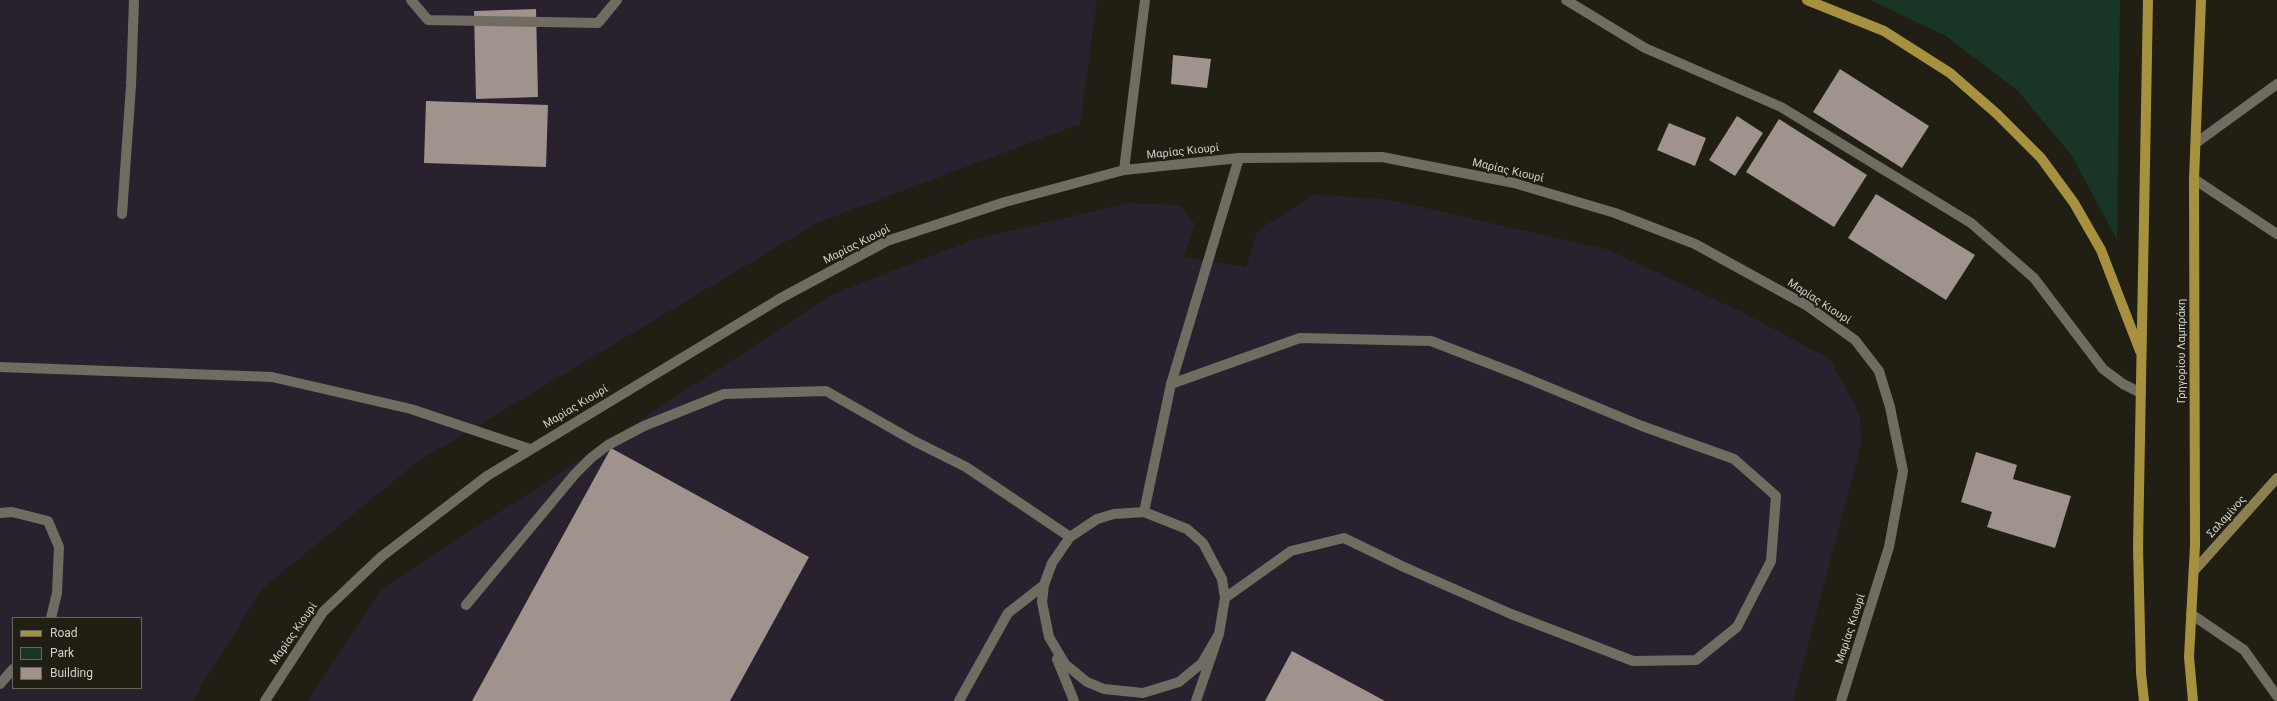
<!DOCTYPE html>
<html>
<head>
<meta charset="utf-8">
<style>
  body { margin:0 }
  #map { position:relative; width:2277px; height:701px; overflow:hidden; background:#211e14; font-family:Roboto,sans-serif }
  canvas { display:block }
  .legend { position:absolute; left:12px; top:617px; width:130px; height:72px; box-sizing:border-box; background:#211e14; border:1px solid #68665d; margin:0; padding:5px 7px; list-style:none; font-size:12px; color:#d3d1cb }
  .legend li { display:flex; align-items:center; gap:8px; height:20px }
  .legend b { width:20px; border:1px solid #68665d }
</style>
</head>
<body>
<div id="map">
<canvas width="2277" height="701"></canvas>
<ul class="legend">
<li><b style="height:5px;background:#a6913f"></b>Road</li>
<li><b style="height:11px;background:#183526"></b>Park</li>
<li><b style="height:11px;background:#a0928d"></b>Building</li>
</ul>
</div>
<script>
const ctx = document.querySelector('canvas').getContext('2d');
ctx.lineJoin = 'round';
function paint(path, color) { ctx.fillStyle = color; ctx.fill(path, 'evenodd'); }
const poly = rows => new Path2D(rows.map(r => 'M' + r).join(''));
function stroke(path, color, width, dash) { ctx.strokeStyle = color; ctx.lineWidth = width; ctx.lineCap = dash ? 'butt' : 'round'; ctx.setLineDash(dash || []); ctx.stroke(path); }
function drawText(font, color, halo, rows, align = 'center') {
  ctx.font = font + ' Roboto,sans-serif'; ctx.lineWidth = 4; ctx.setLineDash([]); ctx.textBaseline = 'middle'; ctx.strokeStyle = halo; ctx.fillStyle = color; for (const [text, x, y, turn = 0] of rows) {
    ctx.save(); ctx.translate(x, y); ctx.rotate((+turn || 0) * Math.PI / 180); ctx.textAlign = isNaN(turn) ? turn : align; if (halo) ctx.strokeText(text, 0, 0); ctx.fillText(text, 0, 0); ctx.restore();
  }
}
paint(poly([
  [0,0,1097,0,1080,124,817,223,417,462,262,589,192,701,0,701],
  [13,618,141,618,141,688,13,688],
  [1316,194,1391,200,1609,250,1742,312,1830,359,1860,415,1861,445,1793,701,308,701,382,589,833,294,975,239,1128,203,1181,205,1195,224,1183,257,1246,267,1258,230]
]), '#2a212f');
paint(poly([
  [1870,0,2120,0,2117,240,2072,156,2017,90,1946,36]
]), '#183526');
paint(poly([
  [536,9,538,97,476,99,474,11],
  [1173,55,1211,59,1207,88,1171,84],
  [1840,69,1929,126,1902,168,1813,112],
  [426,101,548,105,546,167,424,163],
  [1737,116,1763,133,1735,176,1709,160],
  [1779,119,1867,175,1834,227,1746,172],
  [1669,123,1706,138,1695,166,1657,150],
  [1876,194,1975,255,1946,300,1848,238],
  [611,448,809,557,730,701,472,701],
  [1976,452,2017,465,2013,479,2071,496,2055,548,1987,527,1992,512,1961,502],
  [1292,651,1385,701,1265,701]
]), '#a0928d');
stroke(poly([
  [411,0,428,20,598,23,617,0],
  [1566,0,1645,48,1781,107,1971,223,2034,278,2103,369,2123,384,2141,393],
  [2196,143,2277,84],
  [2194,179,2277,234],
  [122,214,131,86,134,0],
  [0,367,272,377,411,409,530,449],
  [1171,384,1300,338,1431,341,1519,375,1642,426,1734,459,1776,496,1771,561,1737,627,1696,660,1633,661,1511,614,1404,567,1344,538,1291,551,1225,598],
  [1144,512,1171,384,1239,158],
  [0,513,12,512,48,521,59,547,57,593,51,618],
  [466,605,575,474,591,458,608,445,644,426,724,394,826,391,914,441,966,467,1070,537],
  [1057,659,1074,701],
  [0,684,13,669],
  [959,701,1008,613,1044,585],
  [1196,701,1219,634,1225,598,1222,579,1203,543,1187,529,1144,512,1114,514,1097,519,1070,537,1052,563,1044,585,1042,602,1049,637,1065,664,1087,682,1104,689,1143,693,1179,682,1202,663,1219,634]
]), '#716c61', 10);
stroke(poly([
  [1124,170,1145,0],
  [2191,614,2244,650,2277,696],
  [265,701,323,612,381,557,487,476,781,298,887,241,1005,202,1124,170,1239,158,1382,157,1514,183,1615,213,1695,244,1806,305,1855,340,1879,371,1890,407,1903,471,1889,547,1841,701]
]), '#716c61', 10);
stroke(poly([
  [2194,571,2277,478]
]), '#8c7f50', 10);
stroke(poly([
  [1807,0,1884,31,1950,73,1997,114,2041,158,2074,203,2101,250,2140,351],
  [2144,701,2141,673,2138,547,2148,0],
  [2193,701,2189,657,2195,545,2194,179,2201,0]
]), '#a6913f', 10);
drawText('11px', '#d3d1cb', '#211e14', [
  ["Μαρίας Κιουρί",1183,152,-6],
  ["Μαρίας Κιουρί",1508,171,13],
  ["Μαρίας Κιουρί",857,245,-27],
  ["Μαρίας Κιουρί",1819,302,33],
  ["Γρηγορίου Λαμπράκη",2182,351,-90],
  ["Μαρίας Κιουρί",576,407,-31],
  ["Σαλαμίνος",2227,517,-48],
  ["Μαρίας Κιουρί",1851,629,-72],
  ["Μαρίας Κιουρί",294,634,-55]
]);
</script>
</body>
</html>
